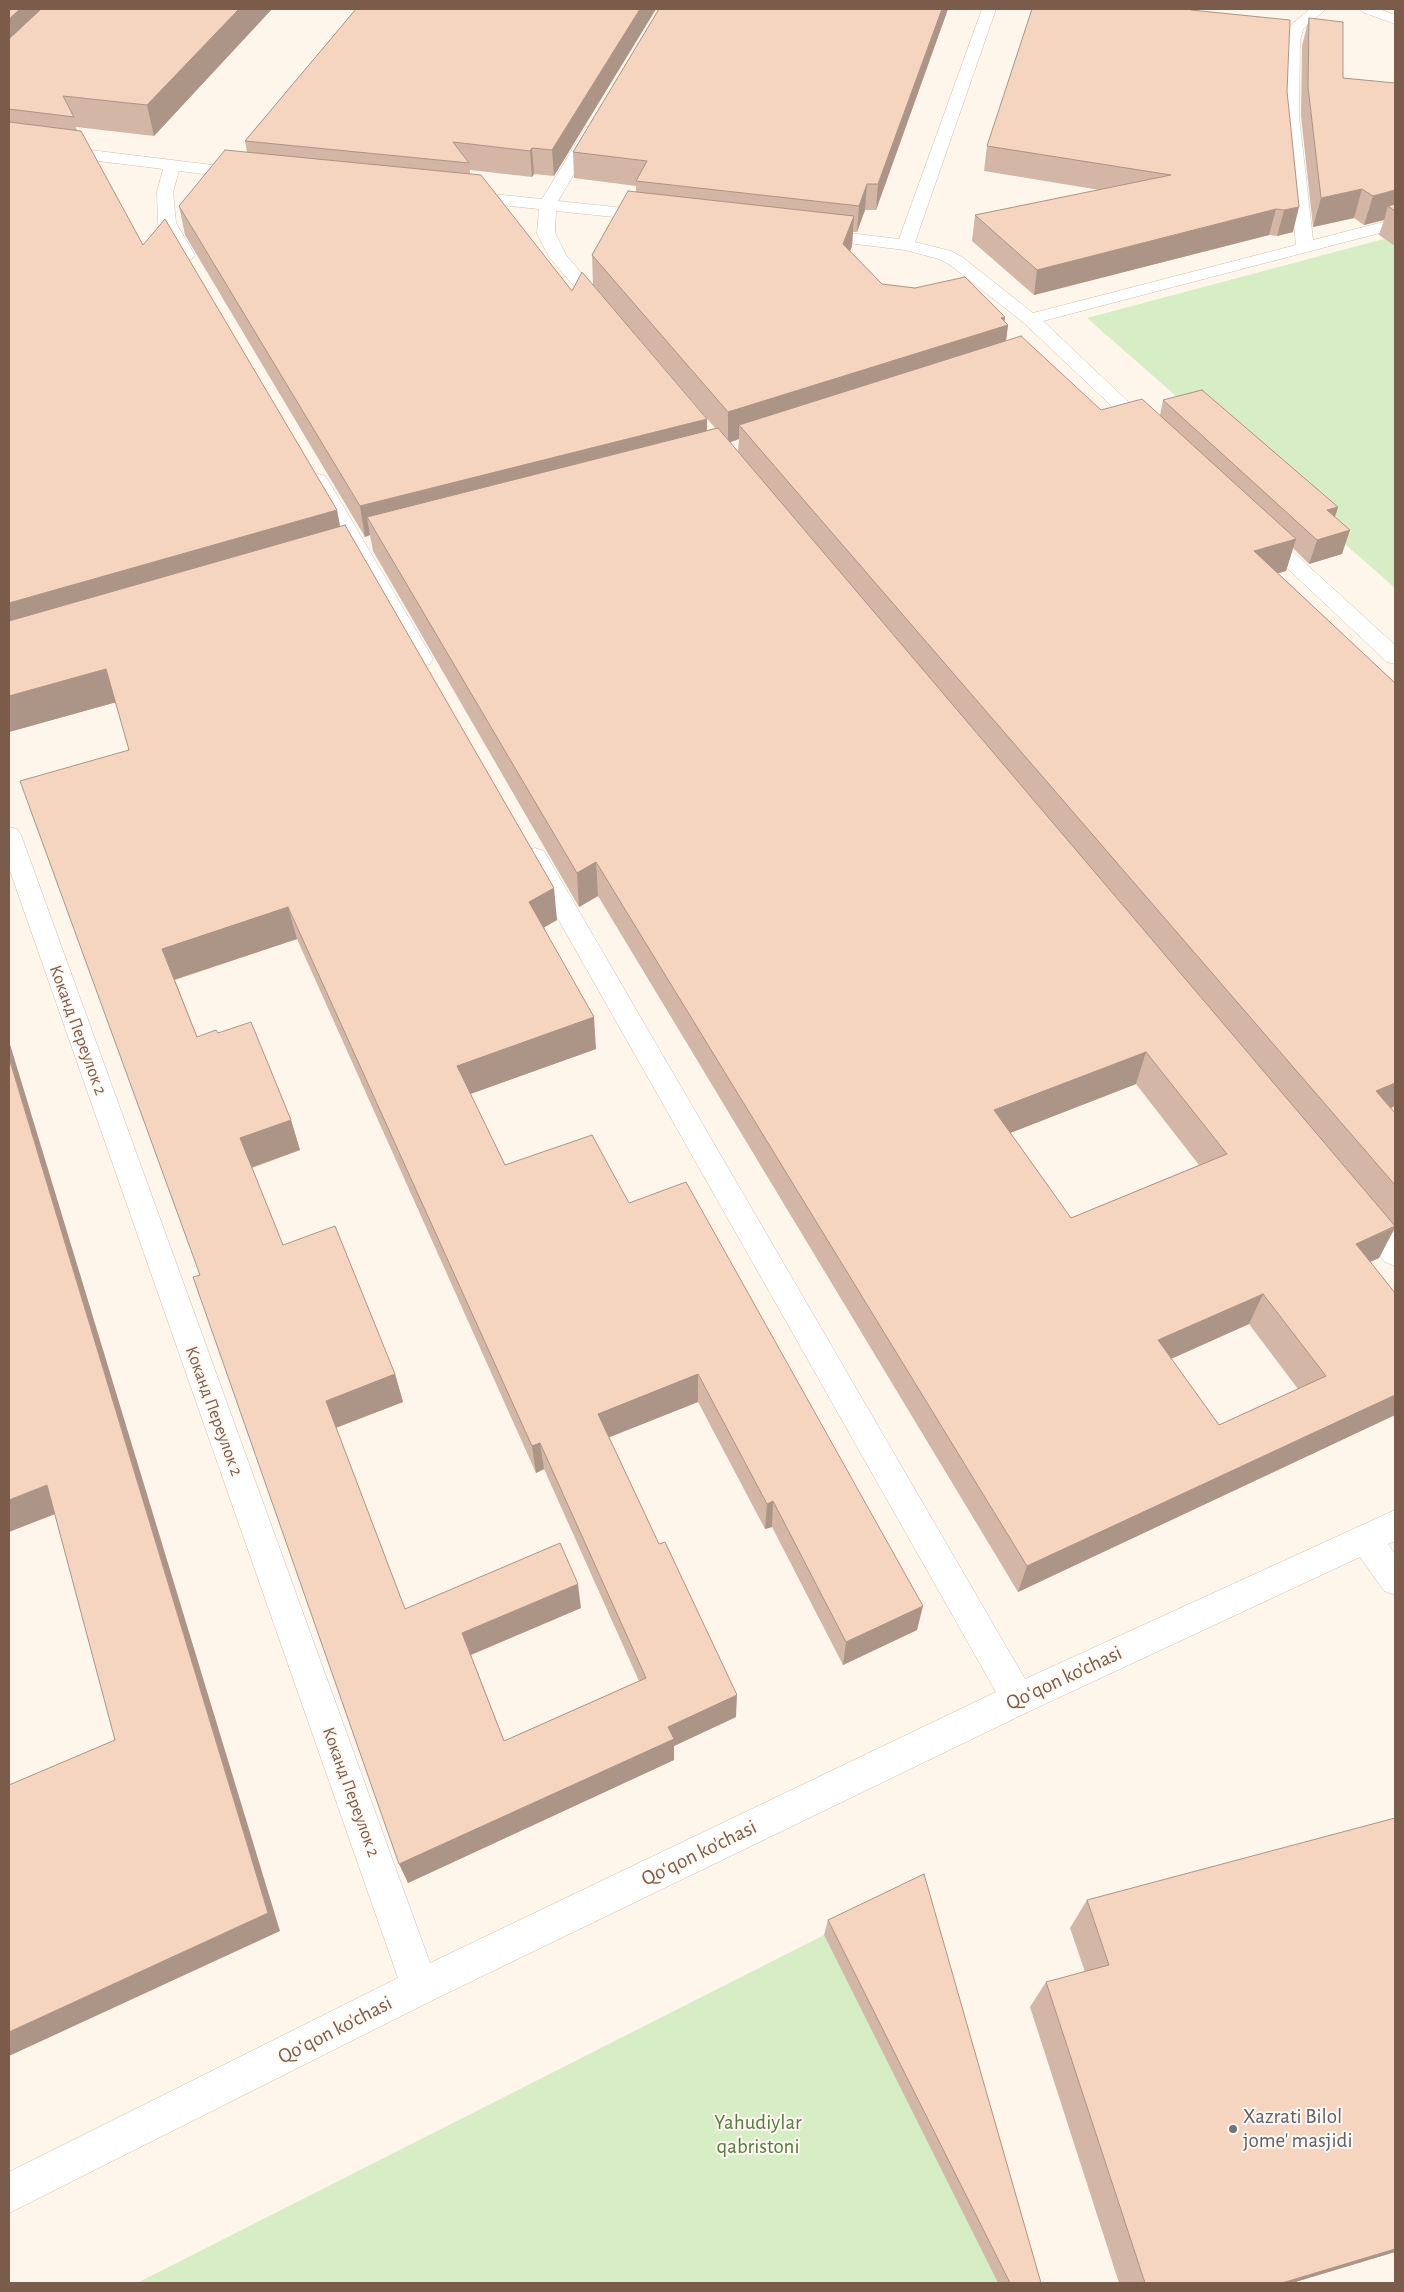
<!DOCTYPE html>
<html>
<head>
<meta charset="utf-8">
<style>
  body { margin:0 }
  #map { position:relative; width:1404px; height:2292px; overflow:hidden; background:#fef6ea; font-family:"Alegreya Sans",sans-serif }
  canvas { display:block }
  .frame { position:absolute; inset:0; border:10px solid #7b5b4a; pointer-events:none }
</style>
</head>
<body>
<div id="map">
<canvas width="1404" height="2292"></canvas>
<div class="frame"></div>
</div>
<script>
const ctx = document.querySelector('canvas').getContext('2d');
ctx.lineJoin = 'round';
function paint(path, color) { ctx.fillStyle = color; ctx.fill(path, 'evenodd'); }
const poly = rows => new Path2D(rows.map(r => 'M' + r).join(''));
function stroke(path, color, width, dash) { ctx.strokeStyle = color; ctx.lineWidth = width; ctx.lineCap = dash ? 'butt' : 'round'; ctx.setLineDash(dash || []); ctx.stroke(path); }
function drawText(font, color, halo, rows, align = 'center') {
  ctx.font = font + ' "Alegreya Sans",sans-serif'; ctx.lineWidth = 4; ctx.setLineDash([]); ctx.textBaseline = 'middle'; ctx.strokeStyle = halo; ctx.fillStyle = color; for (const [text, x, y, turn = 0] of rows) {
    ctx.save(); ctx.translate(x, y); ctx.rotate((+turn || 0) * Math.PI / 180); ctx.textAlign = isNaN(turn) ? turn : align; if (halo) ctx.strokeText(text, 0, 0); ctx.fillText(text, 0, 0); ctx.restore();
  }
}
paint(poly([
  [1395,236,1395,588,1087,318],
  [824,1935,998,2283,137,2283]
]), '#d7edc6');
const street = poly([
  [982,9,996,9,915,242,951,251,962,257,1033,313,1296,245,1283,116,1286,41,1287,32,1293,23,1310,9,1326,9,1303,29,1300,41,1299,116,1313,240,1395,219,1395,229,1043,321,1157,429,1154,433,1147,435,1140,433,1024,323,950,265,939,259,905,250,815,239,809,238,806,234,809,230,815,229,899,239,982,9],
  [592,125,598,127,600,130,558,201,653,211,659,212,661,216,659,220,653,221,556,211,555,233,566,255,611,308,608,312,602,313,596,312,549,257,537,233,539,209,462,201,456,200,454,196,456,192,462,191,542,199,584,130,586,127,592,125],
  [9,140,245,169,251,171,253,174,251,177,245,179,179,171,173,192,176,223,195,255,192,259,186,260,180,259,158,223,157,192,163,169,9,150,9,140],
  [318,474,325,476,328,480,433,659,430,664,422,666,414,664,411,659,308,480,311,476,318,474],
  [1262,528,1269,530,1395,645,1395,664,1387,662,1255,538,1252,534,1255,530,1262,528],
  [9,827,17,829,21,835,430,1963,996,1692,523,857,526,851,535,848,544,851,1025,1679,1395,1510,1395,1541,1388,1544,1395,1554,1395,1595,1384,1591,1360,1557,1030,1711,433,2000,9,2213,9,2172,398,1978,9,868,9,827],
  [1362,1203,1372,1207,1395,1234,1395,1266,1385,1262,1352,1223,1348,1215,1352,1207,1362,1203]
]);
const secondary = poly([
  [1360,9,1379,9,1395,15,1395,24,1362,12,1360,9]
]);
stroke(street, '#d2bdae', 1);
stroke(secondary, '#d7bfad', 1);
paint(street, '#fff');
paint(secondary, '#fff');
paint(poly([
  [9,9,272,9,154,136,76,127,77,131,143,245,337,510,340,526,557,920,544,927,596,1049,470,1094,505,1165,629,1203,917,1630,843,1665,772,1527,765,1529,698,1402,609,1437,736,1717,674,1746,674,1760,408,1883,200,1275,129,750,116,702,9,732],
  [297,939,536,1473,544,1469,639,1681,504,1741,471,1655,581,1608,405,1609,336,1428,403,1402,395,1374,283,1245,252,1168,300,1150,291,1120,218,1033,197,1037,175,980],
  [356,9,656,9,554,176,534,174,532,177,470,170,470,174,572,291,707,430,715,428,593,285,592,255,636,192,636,186,574,178,573,152,659,9,948,9,876,210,865,210,857,232,853,232,852,246,850,251,882,284,1005,317,1004,321,1008,325,1006,341,1101,410,1160,415,1163,400,1338,507,1335,517,1342,554,1309,564,1293,548,1286,571,1278,573,1395,683,1395,1106,1391,1108,1395,1113,1395,1231,1394,1230,1379,1258,1370,1262,1395,1415,1018,1592,598,896,579,907,373,551,370,535,365,537,185,235,179,206,247,152,245,141],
  [739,439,738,452,730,442],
  [1136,1084,1199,1165,1071,1218,1010,1133],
  [1249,1324,1298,1389,1219,1425,1171,1359],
  [1191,10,1287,91,1293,232,1277,236,1269,235,1034,295,972,241,975,215,1100,190,984,171,987,146],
  [1309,18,1343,78,1395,83,1395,246,1379,235,1384,220,1364,225,1354,218,1313,227,1301,116,1302,46],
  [1087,1900,1395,2252,1292,2283,1119,2283,1030,2007,1046,1982,1085,1972,1070,1928],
  [828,1920,1041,2283,998,2283,824,1935]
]), '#d3b6a5');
paint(poly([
  [20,9,60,9,9,56,9,19],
  [239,9,272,9,154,136,147,105],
  [640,9,656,9,554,176,552,150],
  [942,9,948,9,876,210,878,184],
  [532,148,534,174,532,177,530,151],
  [867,184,865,210,857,232,859,206],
  [1362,189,1354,218,1313,227,1321,198],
  [1395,190,1395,211,1388,206,1384,220,1364,225,1373,196],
  [1299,207,1293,232,1277,236,1284,210],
  [1276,209,1269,235,1034,295,1037,270],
  [854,216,852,246,841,274,843,244],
  [1005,317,1004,326,1008,325,1004,355,739,425,739,439,728,443,728,412],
  [707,419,707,449,367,517,370,535,365,537,360,506],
  [1338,507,1330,531,1327,510],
  [337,510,343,543,9,639,9,603],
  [1350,530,1342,554,1309,564,1317,540],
  [1296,539,1286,571,1245,583,1254,551],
  [106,669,117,702,9,732,9,696],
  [596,862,598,896,579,907,577,873],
  [554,888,557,920,533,934,529,902],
  [288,907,297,939,173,980,162,949],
  [594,1017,596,1049,462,1097,457,1066],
  [9,1041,280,1931,9,2056,9,2032,268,1913,9,1058],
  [1146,1052,1136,1084,987,1142,994,1110],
  [1395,1083,1395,1106,1362,1120,1376,1091],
  [291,1120,300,1150,250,1168,240,1138],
  [1395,1227,1379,1258,1340,1275,1356,1244],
  [1263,1294,1249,1324,1146,1370,1158,1340],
  [395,1374,403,1402,335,1428,326,1401],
  [698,1374,698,1402,600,1441,598,1414],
  [1395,1395,1395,1415,1018,1592,1027,1566],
  [540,1443,544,1469,536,1473,532,1446],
  [47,1485,63,1511,9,1532,9,1500],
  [773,1501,772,1527,765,1529,767,1504],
  [578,1584,581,1608,468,1656,462,1633],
  [923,1606,917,1630,843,1665,846,1642],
  [737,1695,736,1717,674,1746,674,1760,408,1883,399,1864,668,1727],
  [1395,2249,1395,2252,1292,2283,1282,2283]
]), '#ac9486');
const building = poly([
  [9,9,20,9,9,19,9,9],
  [41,9,239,9,147,105,63,96,74,117,9,109,9,39,41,9],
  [356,9,640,9,552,150,532,148,530,151,453,142,469,163,245,141,356,9],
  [659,9,942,9,878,184,867,184,859,206,636,181,647,161,573,152,659,9],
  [1032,9,1191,9,1191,10,1290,20,1287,91,1299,207,1284,210,1276,209,1037,270,975,215,1171,175,987,146,1032,9],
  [1309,18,1343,22,1343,78,1395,83,1395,190,1373,196,1362,189,1321,198,1308,87,1309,18],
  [9,122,81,131,143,245,165,219,337,510,9,603,9,122],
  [225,150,481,175,572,291,582,272,707,419,360,506,179,206,225,150],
  [628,191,854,216,843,244,882,284,915,288,965,277,1005,317,1001,318,1008,325,728,412,592,255,628,191],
  [1395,204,1395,211,1388,206,1395,204],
  [1021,336,1101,410,1142,399,1296,539,1254,551,1395,683,1395,1083,1376,1091,1395,1113,1395,1185,739,425,1021,336],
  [1202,390,1338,507,1327,510,1350,530,1317,540,1163,400,1202,390],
  [718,428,1395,1226,1356,1244,1395,1293,1395,1395,1027,1566,596,862,577,873,367,517,718,428],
  [1146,1052,1227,1154,1071,1218,994,1110,1146,1052],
  [1263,1294,1326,1376,1219,1425,1158,1340,1263,1294],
  [345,525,554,888,529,902,594,1017,457,1066,505,1165,592,1135,629,1203,686,1182,923,1606,846,1642,773,1501,767,1504,698,1374,598,1414,659,1544,665,1542,737,1695,668,1727,674,1739,399,1864,193,1277,200,1275,20,781,129,750,106,669,9,696,9,621,345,525],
  [288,907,532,1446,540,1443,646,1678,504,1741,462,1633,578,1584,560,1543,405,1609,326,1401,395,1374,335,1226,283,1245,240,1138,291,1120,251,1022,218,1033,216,1030,197,1037,162,949,288,907],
  [9,1058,268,1913,9,2032,9,1785,115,1740,47,1485,9,1500,9,1058],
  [1395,1818,1395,2249,1282,2283,1145,2283,1046,1982,1109,1965,1087,1900,1395,1818],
  [924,1874,970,2035,1041,2283,1010,2283,828,1920,924,1874]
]);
paint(building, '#f5d4c0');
stroke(building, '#ac9486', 1);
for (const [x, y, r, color] of [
  [1233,2129,5,"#6b7280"]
]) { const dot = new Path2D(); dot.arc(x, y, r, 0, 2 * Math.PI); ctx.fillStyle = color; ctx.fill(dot); stroke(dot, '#fff9f2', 2); }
drawText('18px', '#7b5b4a', '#fff9f2', [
  ["Коканд Πереулок 2",78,1030,70],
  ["Коканд Πереулок 2",214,1411,70],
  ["Коканд Πереулок 2",351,1792,70]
]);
drawText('21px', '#7b5b4a', '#fff9f2', [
  ["Qoʻqon ko'chasi",1064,1678,-25],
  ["Qoʻqon ko'chasi",699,1853,-26],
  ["Qoʻqon ko'chasi",335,2030,-27]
]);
drawText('21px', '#5b616d', '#fff9f2', [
  ["Xazrati Bilol",1243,2117],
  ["jome' masjidi",1243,2141]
], 'left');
drawText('21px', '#527b3e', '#fff9f2', [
  ["Yahudiylar",758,2123],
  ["qabristoni",758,2147]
]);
</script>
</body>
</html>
